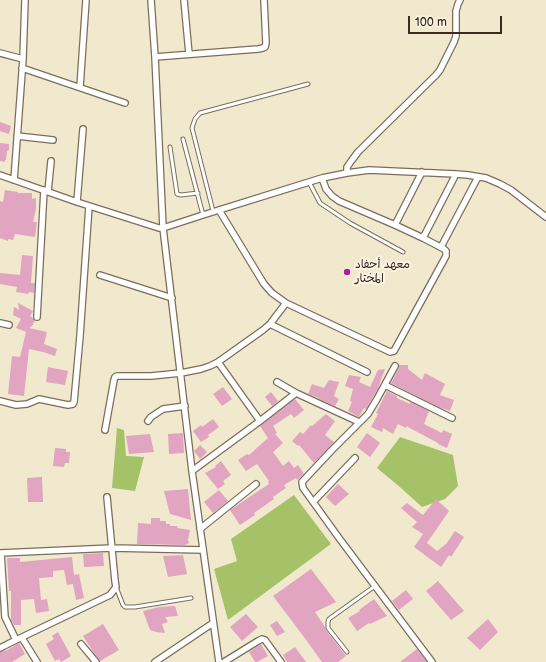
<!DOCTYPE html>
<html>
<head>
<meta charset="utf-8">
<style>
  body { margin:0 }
  #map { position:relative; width:546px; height:662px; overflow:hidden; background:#f0e9cd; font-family:"Balsamiq Sans",sans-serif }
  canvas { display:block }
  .scale { position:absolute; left:408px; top:16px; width:94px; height:18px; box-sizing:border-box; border:2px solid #3b2a1e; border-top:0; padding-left:5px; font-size:12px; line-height:14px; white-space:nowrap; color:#3b2a1e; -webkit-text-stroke:3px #fcf5e5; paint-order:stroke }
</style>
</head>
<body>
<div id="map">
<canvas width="546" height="662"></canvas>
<div class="scale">100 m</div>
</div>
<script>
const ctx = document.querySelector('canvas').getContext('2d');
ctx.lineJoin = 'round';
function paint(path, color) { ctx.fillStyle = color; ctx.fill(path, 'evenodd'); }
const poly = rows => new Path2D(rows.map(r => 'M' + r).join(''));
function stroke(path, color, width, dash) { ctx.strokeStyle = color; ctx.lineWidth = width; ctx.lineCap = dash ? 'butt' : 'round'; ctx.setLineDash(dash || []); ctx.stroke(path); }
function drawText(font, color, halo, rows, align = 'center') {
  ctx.font = font + ' "Balsamiq Sans","Playpen Sans Arabic",sans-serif'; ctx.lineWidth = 4; ctx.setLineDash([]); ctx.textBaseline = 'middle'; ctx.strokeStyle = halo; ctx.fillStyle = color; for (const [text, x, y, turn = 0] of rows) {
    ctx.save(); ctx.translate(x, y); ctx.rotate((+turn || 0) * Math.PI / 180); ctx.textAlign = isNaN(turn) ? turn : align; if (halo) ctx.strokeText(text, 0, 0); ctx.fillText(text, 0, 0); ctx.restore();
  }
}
paint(poly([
  [117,428,124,430,126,456,144,457,135,491,112,488],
  [400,437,453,455,458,486,445,499,422,507,401,488,377,468],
  [294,495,331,544,228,620,214,569,237,561,231,539]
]), '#a6c269');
paint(poly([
  [0,122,11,126,9,134,0,131],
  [0,143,9,144,9,150,7,151,6,160,5,160,5,162,0,161],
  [5,190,18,192,18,193,32,193,32,199,36,198,36,209,33,222,37,222,35,237,15,234,13,240,8,239,8,241,0,238,0,201,3,202],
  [22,255,33,256,31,283,35,283,34,293,29,292,28,294,16,292,17,287,0,284,0,273,20,275],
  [18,303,33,311,30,316,35,320,32,326,29,328,47,332,44,344,57,349,55,356,43,352,29,349,24,396,8,394,12,356,20,357,26,332,16,328,21,319,13,315,14,307,19,310],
  [399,365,408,365,408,369,422,380,425,373,445,384,440,395,454,400,450,411,436,406,391,383,399,368],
  [48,367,68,371,65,385,46,382],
  [385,369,378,388,373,397,367,408,366,409,364,408,359,417,348,411,352,402,350,401,353,389,345,386,349,375,361,377,359,382,370,387,378,370],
  [329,380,339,382,334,396,339,399,335,406,319,399,319,398,308,394,312,384,324,388],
  [223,387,232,399,222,406,213,394],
  [387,391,397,396,397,398,410,404,410,402,429,411,424,424,442,433,443,430,452,434,447,448,438,444,438,443,406,426,406,428,398,424,393,434,383,428,382,432,371,427,378,414,376,413],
  [271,392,278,401,272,406,265,397],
  [295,399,304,410,294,418,291,414,273,426,277,433,275,434,283,443,273,452,283,466,289,461,294,468,298,465,304,474,297,480,296,478,284,485,286,488,273,497,274,499,254,513,255,515,240,525,230,510,269,484,268,482,269,481,257,464,246,471,238,460,247,454,249,455,268,438,260,426],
  [326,414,335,421,325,435,334,442,314,463,299,445,298,446,292,441,300,432,303,434,311,425,312,426],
  [213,419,219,427,208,435,209,437,201,442,193,431,201,425,202,427],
  [183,433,184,453,169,454,168,434],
  [367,433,380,443,370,457,357,447],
  [150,434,154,452,129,454,126,436],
  [200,445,207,452,200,459,194,451],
  [55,448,66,449,66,452,70,452,69,463,65,463,64,467,53,466],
  [221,461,231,475,223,481,225,484,218,489,205,473,216,467,215,466],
  [42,477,43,502,28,502,27,478],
  [338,484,349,494,335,506,326,497],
  [188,489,191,520,170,514,164,491],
  [219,490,228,501,213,513,204,502],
  [436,499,449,511,427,543,437,551,446,544,455,531,464,537,451,557,449,555,441,567,414,547,423,534,412,527,417,522,401,508,407,503,423,515],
  [151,518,160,518,160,521,166,521,166,524,170,524,170,526,178,526,177,528,190,530,188,540,189,543,185,545,137,544,138,523,151,524],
  [103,553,104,566,84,567,83,554],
  [183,555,187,574,168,577,163,556],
  [72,557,74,575,79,574,84,598,76,600,73,584,67,585,64,570,53,571,53,577,39,578,41,600,47,599,49,611,36,613,34,599,21,600,21,625,14,625,11,620,11,591,9,591,7,558,20,558,20,562],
  [311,569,336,602,315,612,325,627,326,630,346,656,338,662,322,662,304,637,273,596],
  [438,581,464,611,451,620,426,591],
  [406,590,413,599,399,610,392,601],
  [374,599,387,616,370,624,369,623,357,631,348,618,360,611,359,610],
  [175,606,178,616,165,617,168,622,162,624,165,633,156,632,150,630,143,611,159,607],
  [246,614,258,627,242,641,230,627],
  [488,619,498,632,480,650,467,638],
  [277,621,285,632,277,636,270,625],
  [103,624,119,650,100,661,94,653,83,636],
  [58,632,71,656,61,662,59,659,55,661,46,644,54,639,52,636],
  [19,643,25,654,12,662,0,662,0,652,5,650,6,651],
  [261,644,268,656,257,662,255,662,249,652],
  [295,647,306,662,287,662,283,655],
  [417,649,427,662,400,662]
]), '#e1a4c1');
const lane = poly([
  [183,139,203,215],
  [170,147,177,194,181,195,198,193],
  [309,182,320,203,350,223,403,252],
  [213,211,192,128,195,119,200,113,308,84],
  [116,587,123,605,125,607,135,607,191,598],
  [347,652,328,628,328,622,329,619,375,586]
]);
const street = poly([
  [151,0,155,57,163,228,192,471,219,662],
  [184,0,189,54],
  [0,53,23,59],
  [155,57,258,49,263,48,265,47,266,43,264,0],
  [22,68,125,103],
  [80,87,86,0],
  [17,136,53,140],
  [347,173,347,167,352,160,358,152,436,75,440,70,454,42,456,36,456,11,458,4,460,0],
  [0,175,77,202,159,228,163,228,203,215,322,178,347,173,369,170,456,174,468,175,486,178,500,184,511,190,546,217],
  [14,180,23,59,25,0],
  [48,192,51,161],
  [77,202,83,129],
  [219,210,264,284,272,293,286,303,390,352,394,351,446,256,446,251,444,249,423,238,395,225,339,201,332,196,326,189,322,178],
  [395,225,422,172],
  [423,238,456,174],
  [441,247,478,177],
  [100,275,172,298],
  [37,317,44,190],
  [0,323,9,325],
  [270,324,367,372],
  [218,362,260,421],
  [395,366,377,399,368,414,331,451,302,482,303,488,339,538,432,662],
  [277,382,296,393],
  [385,385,452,418],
  [0,401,16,405,27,404,39,399,68,405,73,404,74,402,80,336,89,206],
  [148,421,151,417,163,409,185,406],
  [105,430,114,380,115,377,117,376,151,376,181,373,201,369,210,366,218,362,263,330,270,324,286,303],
  [192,471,260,421,296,393,359,422],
  [313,502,355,458],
  [200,529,256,484],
  [0,553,112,548,203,550],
  [22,638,37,662],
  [16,640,110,595,116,587,115,581,107,497],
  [81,644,96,662],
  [0,648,16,640,5,617,1,553],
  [155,662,213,623],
  [224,662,258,641,262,639,265,640,281,662]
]);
stroke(lane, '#7a6d5b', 5);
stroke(street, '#7a6d5b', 8);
stroke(lane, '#fff', 3);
stroke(street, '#fff', 5.5);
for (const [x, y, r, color] of [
  [347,272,4,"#b5179e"]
]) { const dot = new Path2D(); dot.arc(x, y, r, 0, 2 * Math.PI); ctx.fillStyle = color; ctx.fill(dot); stroke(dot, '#fcf5e5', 1.5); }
drawText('12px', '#3b2a1e', '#fcf5e5', [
  ["معهد أحفاد",355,265],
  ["المختار",355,279]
], 'left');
</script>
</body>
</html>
